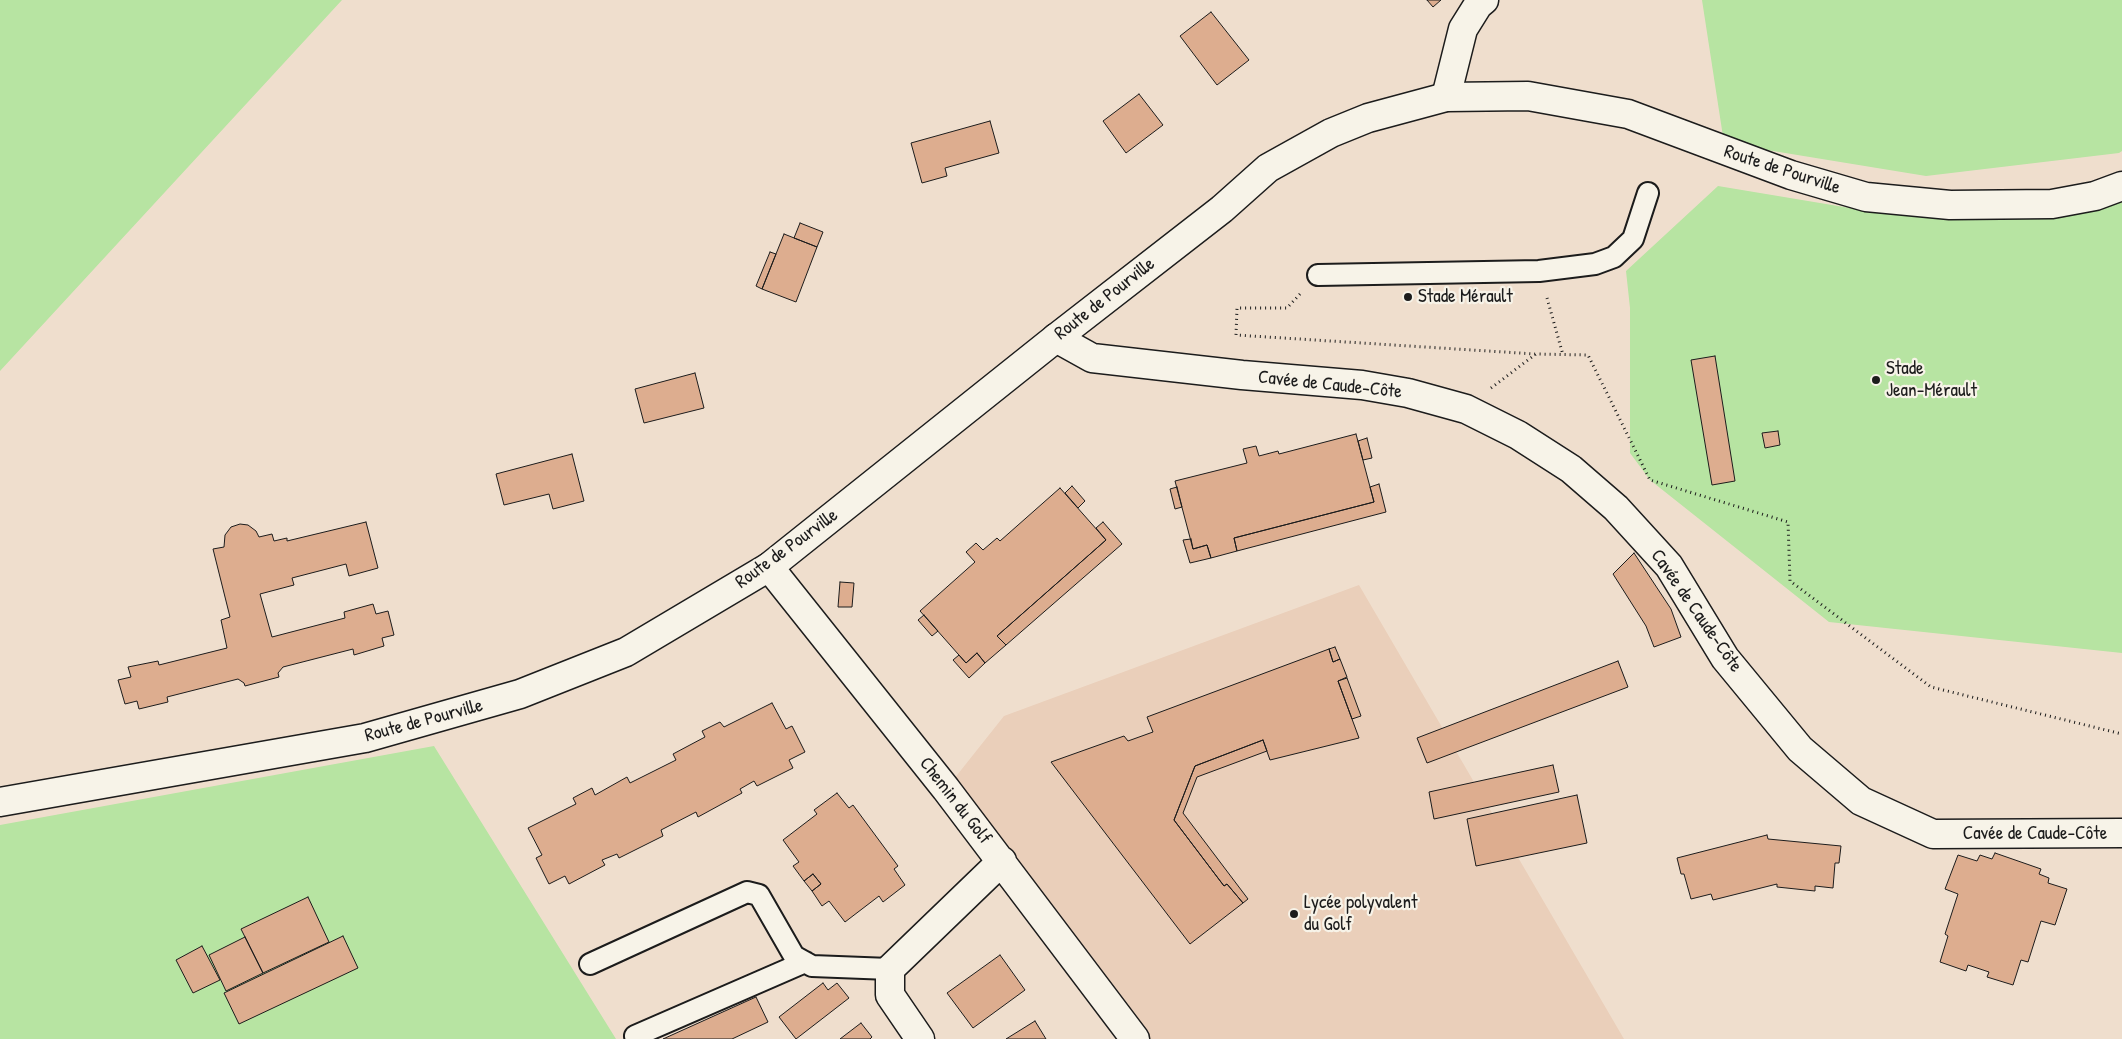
<!DOCTYPE html>
<html>
<head>
<meta charset="utf-8">
<style>
  body { margin:0 }
  canvas { display:block; background:#efdecd }
</style>
</head>
<body>
<canvas width="2122" height="1039"></canvas>
<script>
const ctx = document.querySelector('canvas').getContext('2d');
ctx.lineJoin = 'round';
function paint(path, color) { ctx.fillStyle = color; ctx.fill(path, 'evenodd'); }
const poly = rows => new Path2D(rows.map(r => 'M' + r).join(''));
function stroke(path, color, width, dash) { ctx.strokeStyle = color; ctx.lineWidth = width; ctx.lineCap = dash ? 'butt' : 'round'; ctx.setLineDash(dash || []); ctx.stroke(path); }
function drawText(font, color, halo, rows, align = 'center') {
  ctx.font = font + ' "Patrick Hand",sans-serif'; ctx.lineWidth = 4.5; ctx.setLineDash([]); ctx.textBaseline = 'middle'; ctx.strokeStyle = halo; ctx.fillStyle = color; for (const [text, x, y, turn = 0] of rows) {
    ctx.save(); ctx.translate(x, y); ctx.rotate((+turn || 0) * Math.PI / 180); ctx.textAlign = isNaN(turn) ? turn : align; if (halo) ctx.strokeText(text, 0, 0); ctx.fillText(text, 0, 0); ctx.restore();
  }
}
paint(poly([
  [1359,585,1624,1039,1128,1039,946,789,1004,716]
]), '#eacfba');
paint(poly([
  [0,0,342,0,0,371],
  [1702,0,2122,0,2122,151,2119,153,1926,176,1724,143],
  [1718,186,1886,214,2122,200,2122,653,1829,622,1650,480,1630,453,1630,308,1626,271],
  [434,746,616,1039,0,1039,0,825]
]), '#b7e4a2');
const building = poly([
  [1427,0,1441,0,1433,7,1427,0],
  [1211,12,1249,60,1217,85,1180,36,1211,12],
  [1139,94,1163,125,1126,153,1103,121,1139,94],
  [990,121,999,153,945,168,947,176,922,183,911,143,990,121],
  [800,223,823,232,817,247,794,238,800,223],
  [784,234,817,247,796,302,762,289,784,234],
  [770,252,776,254,762,289,756,286,770,252],
  [1715,356,1735,481,1712,485,1691,360,1715,356],
  [695,373,704,408,644,423,635,389,695,373],
  [1778,431,1780,445,1765,448,1762,433,1778,431],
  [1356,434,1374,502,1234,538,1237,551,1211,558,1207,545,1193,549,1175,481,1247,463,1243,449,1256,446,1259,456,1278,451,1279,454,1356,434],
  [1367,438,1372,458,1363,460,1358,441,1367,438],
  [572,454,584,501,553,509,549,494,504,505,496,474,572,454],
  [1379,484,1386,512,1237,551,1234,538,1374,502,1370,487,1379,484],
  [1072,486,1085,501,1078,508,1065,493,1072,486],
  [1177,487,1182,507,1175,509,1170,489,1177,487],
  [1060,488,1106,540,997,636,1006,645,985,663,977,653,966,663,920,611,975,562,966,552,976,543,983,550,997,538,1000,541,1060,488],
  [366,522,378,568,349,576,346,564,292,578,294,585,260,594,272,637,345,618,344,612,373,604,376,614,388,611,394,635,382,638,384,646,354,655,353,649,283,667,278,673,279,677,245,686,244,683,238,679,167,697,168,702,139,709,137,701,125,704,118,680,131,677,128,667,158,661,159,665,227,648,221,620,230,617,213,549,224,547,225,535,231,527,240,524,248,525,256,531,259,537,272,534,274,541,287,538,287,541,366,522],
  [1103,522,1122,544,1006,645,997,636,1106,540,1096,528,1103,522],
  [1191,539,1193,549,1207,545,1211,558,1190,563,1183,540,1191,539],
  [1634,553,1671,609,1681,637,1654,647,1646,626,1613,574,1634,553],
  [840,582,854,583,852,607,838,607,840,582],
  [924,615,938,631,932,636,918,620,924,615],
  [1335,647,1340,659,1333,662,1329,649,1335,647],
  [1329,649,1333,662,1340,659,1347,677,1338,681,1359,738,1270,760,1263,740,1195,766,1174,820,1224,886,1227,884,1243,903,1190,944,1051,762,1124,736,1128,741,1153,732,1147,717,1329,649],
  [977,653,985,663,969,678,953,660,959,655,966,663,977,653],
  [1618,661,1628,687,1427,763,1417,738,1618,661],
  [1347,678,1361,716,1352,719,1338,681,1347,678],
  [772,703,786,729,792,726,805,752,789,760,793,768,757,786,754,781,740,789,742,793,698,817,696,812,661,830,663,836,619,858,617,854,602,860,605,865,569,884,565,876,549,884,536,858,542,855,528,828,576,804,573,798,592,788,595,795,627,777,630,783,676,760,673,754,705,737,702,731,720,722,724,727,772,703],
  [1263,740,1267,751,1197,777,1183,813,1248,899,1243,903,1227,884,1224,886,1174,820,1195,766,1263,740],
  [1553,765,1559,792,1434,819,1429,792,1553,765],
  [837,793,849,808,853,805,898,866,894,869,905,885,883,902,879,896,845,922,829,901,822,906,812,891,821,884,813,874,804,881,793,866,799,862,783,840,817,814,814,810,837,793],
  [1577,795,1587,843,1476,866,1467,819,1577,795],
  [1767,835,1768,839,1841,846,1839,863,1835,863,1833,888,1815,886,1815,891,1777,887,1777,884,1713,900,1711,894,1691,899,1684,874,1681,874,1677,858,1767,835],
  [1995,853,2041,869,2039,874,2049,878,2048,883,2067,889,2055,925,2041,921,2028,962,2021,960,2013,985,1987,977,1989,972,1968,965,1966,971,1940,962,1948,936,1945,934,1958,894,1945,889,1958,855,1977,861,1980,855,1992,859,1995,853],
  [813,874,821,884,812,891,804,881,813,874],
  [308,897,329,942,263,973,241,929,308,897],
  [343,936,358,968,239,1024,224,993,343,936],
  [245,937,263,973,226,991,209,955,245,937],
  [202,946,220,980,193,993,176,960,202,946],
  [1000,955,1025,990,973,1028,947,993,1000,955],
  [823,983,828,990,837,983,849,998,796,1039,779,1017,823,983],
  [756,997,768,1022,732,1039,663,1039,756,997],
  [1035,1021,1046,1039,1006,1039,1035,1021],
  [861,1023,872,1037,870,1039,840,1039,861,1023]
]);
paint(building, '#ddad8f');
stroke(building, '#1c1c1c', 1);
const service = poly([
  [1318,275,1539,271,1595,264,1614,257,1633,239,1648,193],
  [590,964,747,892,759,895,794,956,812,966,890,969],
  [635,1036,805,962]
]);
const minor = poly([
  [1446,97,1463,29,1478,5,1484,0],
  [1056,338,1092,358,1242,375,1362,385,1408,393,1466,409,1518,435,1571,469,1616,508,1669,566,1725,658,1800,749,1861,801,1933,834,2122,833],
  [769,567,946,789,1135,1039],
  [920,1039,890,995,890,969,1002,861]
]);
const secondary = poly([
  [0,802,365,738,520,694,626,652,769,567,1056,338,1222,209,1268,168,1331,133,1368,118,1446,97,1528,96,1628,114,1791,175,1866,197,1950,205,2052,204,2095,196,2122,186]
]);
stroke(service, '#1c1c1c', 24);
stroke(minor, '#1c1c1c', 31);
stroke(secondary, '#1c1c1c', 31);
stroke(poly([
  [1300,294,1287,308,1237,308,1236,335,1535,354],
  [1547,298,1563,355],
  [1491,388,1536,354,1588,355,1650,480,1788,522,1790,581,1931,687,2122,734]
]), '#1c1c1c', 3, [1, 4]);
stroke(service, '#f7f3e8', 20);
stroke(minor, '#f7f3e8', 28);
stroke(secondary, '#f7f3e8', 28);
for (const [x, y, r, color] of [
  [1408,297,5,"#1c1c1c"],
  [1876,380,5,"#1c1c1c"],
  [1294,914,5,"#1c1c1c"]
]) { const dot = new Path2D(); dot.arc(x, y, r, 0, 2 * Math.PI); ctx.fillStyle = color; ctx.fill(dot); stroke(dot, '#f7f3e8', 2); }
drawText('19px', '#1c1c1c', '#f7f3e8', [
  ["Route de Pourville",1782,170,18],
  ["Route de Pourville",1105,299,-38],
  ["Cavée de Caude-Côte",1330,385,6],
  ["Route de Pourville",787,549,-36],
  ["Cavée de Caude-Côte",1696,611,55],
  ["Route de Pourville",424,721,-15],
  ["Chemin du Golf",955,801,52],
  ["Cavée de Caude-Côte",2035,834]
]);
drawText('19px', '#1c1c1c', '#f7f3e8', [
  ["Stade Mérault",1418,297],
  ["Stade",1886,369],
  ["Jean-Mérault",1886,391],
  ["Lycée polyvalent",1304,903],
  ["du Golf",1304,925]
], 'left');
</script>
</body>
</html>
